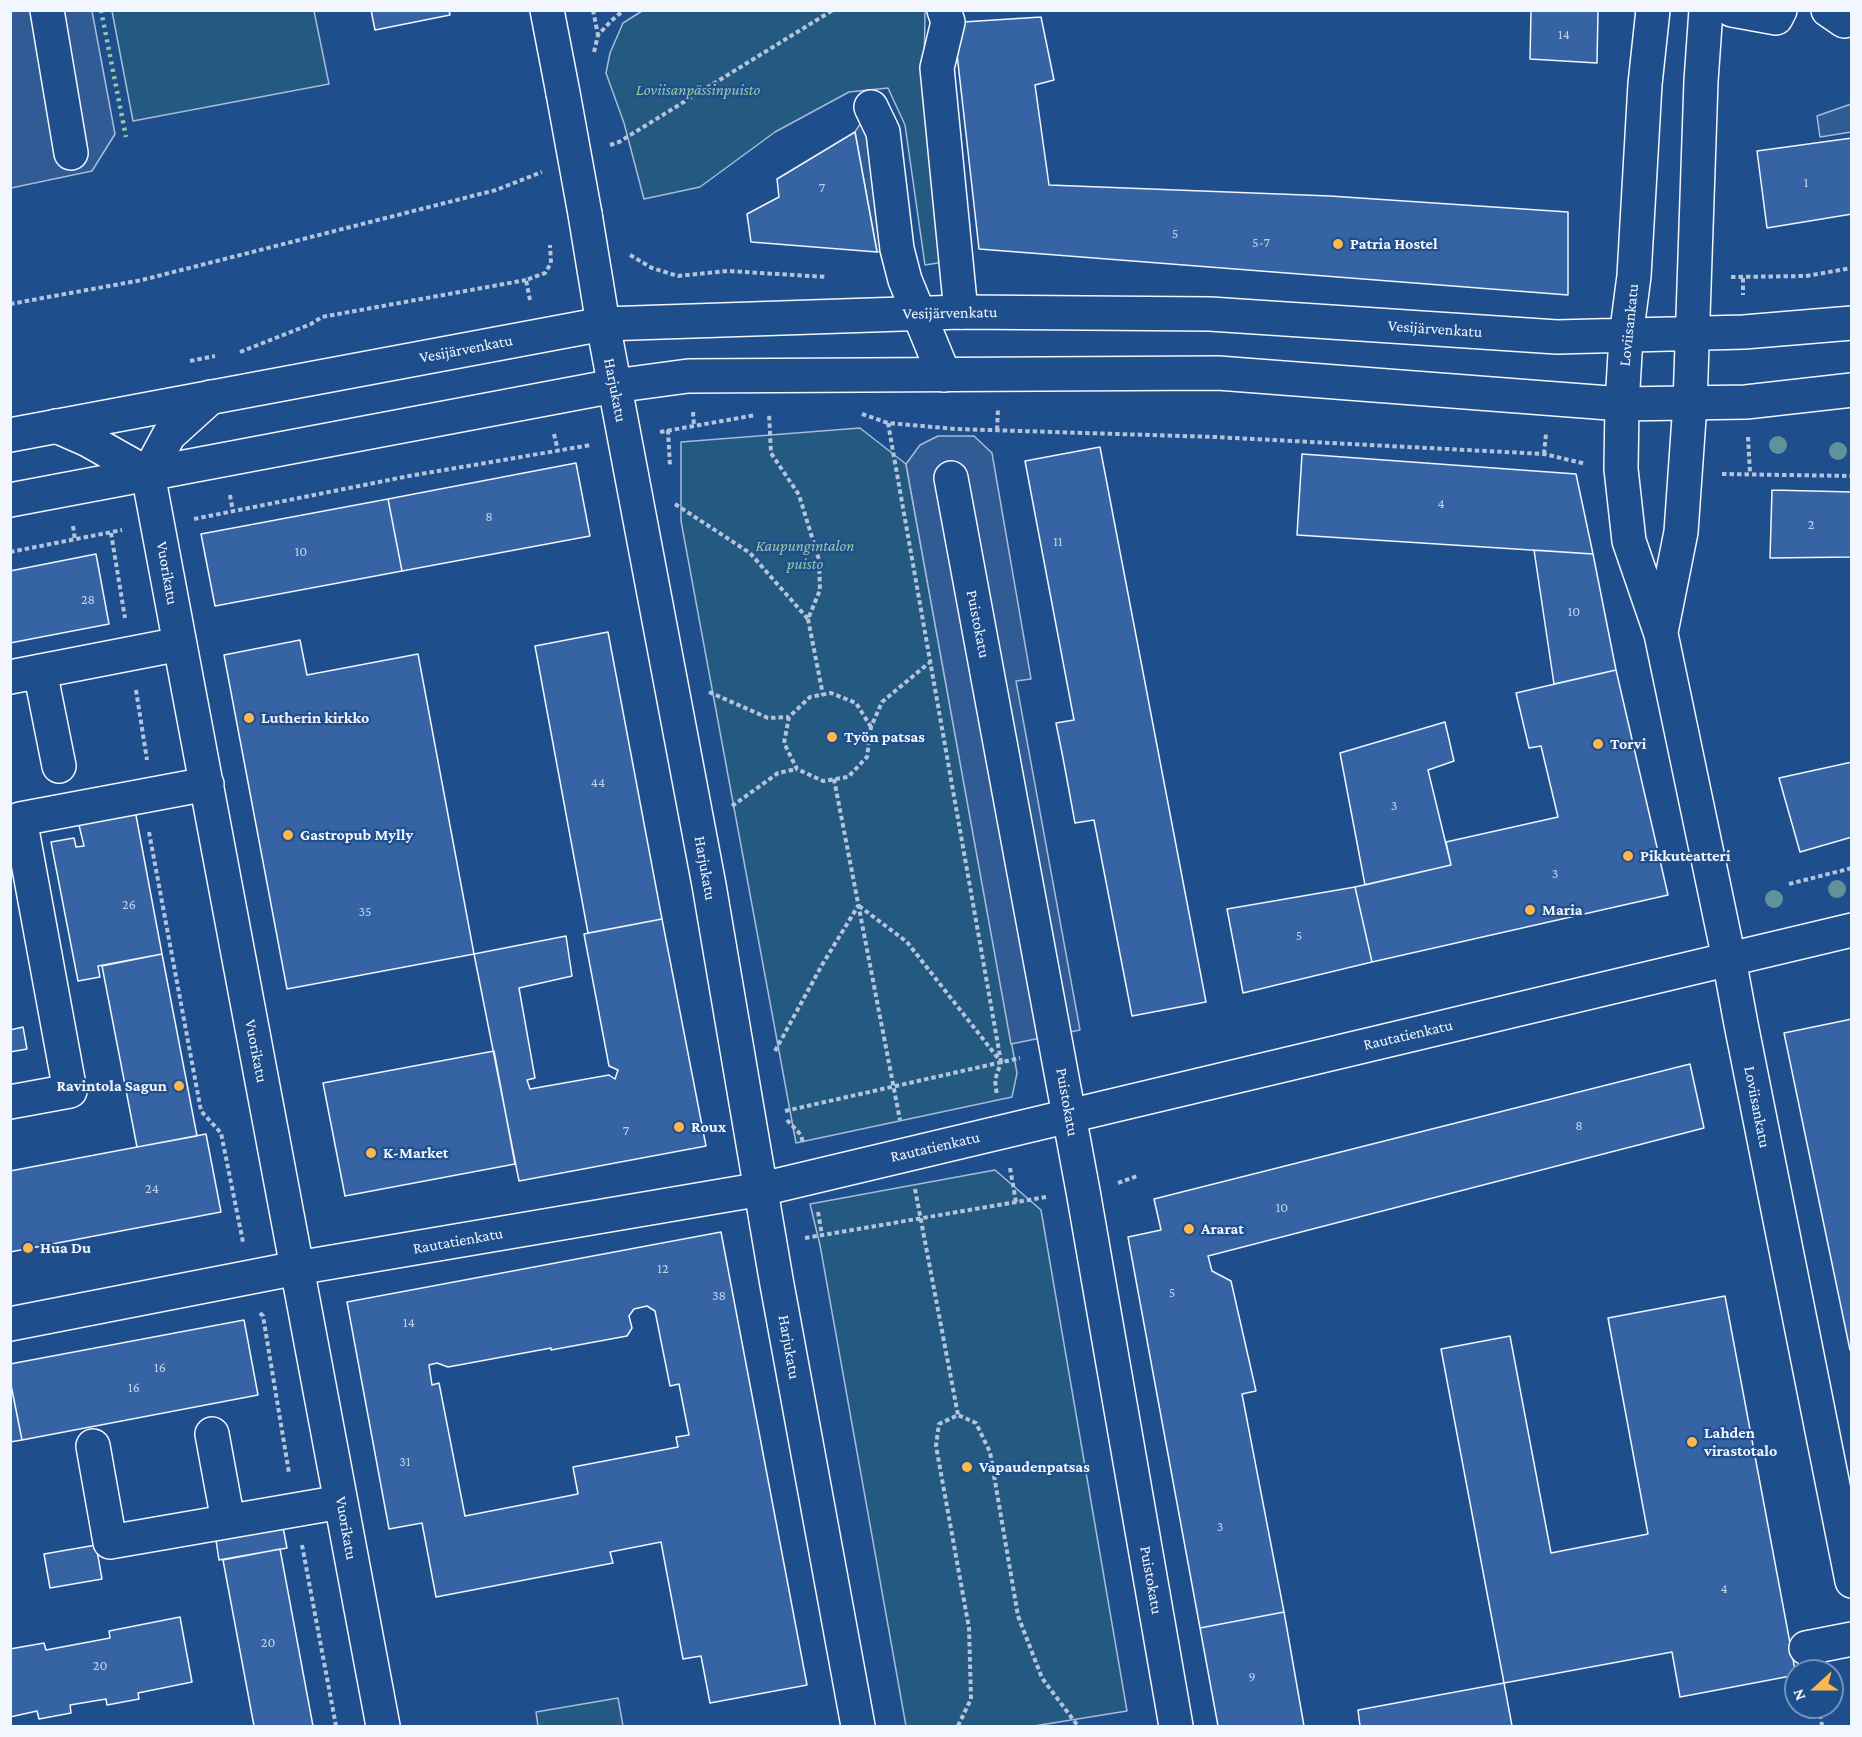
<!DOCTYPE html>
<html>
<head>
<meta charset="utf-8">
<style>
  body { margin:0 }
  #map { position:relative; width:1862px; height:1737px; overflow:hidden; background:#1f4e8c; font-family:"Crimson Pro",serif }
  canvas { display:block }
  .frame { position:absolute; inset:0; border:12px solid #f2f6ff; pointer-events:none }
  .north { position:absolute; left:1784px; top:1659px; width:60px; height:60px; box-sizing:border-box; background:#1f4e8c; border:2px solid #7391ba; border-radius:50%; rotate:249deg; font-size:16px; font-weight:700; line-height:24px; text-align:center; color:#f2f6ff }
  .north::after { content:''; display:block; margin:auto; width:21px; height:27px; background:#ffb74d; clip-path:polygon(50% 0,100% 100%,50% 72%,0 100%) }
</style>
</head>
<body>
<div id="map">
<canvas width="1862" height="1737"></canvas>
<div class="frame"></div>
<div class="north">N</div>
</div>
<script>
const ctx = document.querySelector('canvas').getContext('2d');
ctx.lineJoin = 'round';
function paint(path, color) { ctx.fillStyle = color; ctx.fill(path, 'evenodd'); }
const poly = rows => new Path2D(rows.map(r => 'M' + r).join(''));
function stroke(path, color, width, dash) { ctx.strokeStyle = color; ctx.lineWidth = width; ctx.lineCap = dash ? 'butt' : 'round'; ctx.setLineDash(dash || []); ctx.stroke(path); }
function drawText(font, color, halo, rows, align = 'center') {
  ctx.font = font + ' "Crimson Pro",serif'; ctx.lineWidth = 4.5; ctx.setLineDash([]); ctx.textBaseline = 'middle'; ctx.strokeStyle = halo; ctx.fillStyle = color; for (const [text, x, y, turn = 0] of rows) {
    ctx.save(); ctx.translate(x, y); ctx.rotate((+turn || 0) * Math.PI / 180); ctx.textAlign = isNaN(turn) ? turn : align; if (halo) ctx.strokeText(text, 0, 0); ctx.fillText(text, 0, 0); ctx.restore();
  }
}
const green = poly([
  [112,11,314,11,329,84,133,121,112,11],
  [642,11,925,11,924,82,944,262,925,265,905,125,888,88,849,92,775,132,700,187,644,199,624,123,606,73,610,53,623,23,642,11],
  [860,428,906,464,1017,1073,1012,1097,796,1143,681,521,681,442,860,428],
  [995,1170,1041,1210,1127,1711,1034,1726,906,1726,820,1245,810,1204,995,1170],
  [618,1698,623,1726,538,1726,536,1712,618,1698]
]);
paint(green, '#245a82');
stroke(green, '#a8bbd7', 1.5);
const parking = poly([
  [11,11,92,11,115,134,92,171,11,188,11,11],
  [1851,104,1851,132,1820,137,1817,116,1851,104],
  [871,107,897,249,877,252,855,132,871,107],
  [938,436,974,436,992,453,1031,679,1016,681,1080,1030,1011,1044,906,464,920,445,938,436]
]);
paint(parking, '#305b95');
stroke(parking, '#a8bbd7', 1.5);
const building = poly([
  [371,10,449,10,450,15,375,30,371,10],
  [1531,10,1598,10,1597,63,1530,59,1531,10],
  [1041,17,1054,80,1035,85,1049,185,1330,196,1568,212,1568,295,979,249,957,54,963,22,1041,17],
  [855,132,877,252,751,242,747,214,779,197,777,179,855,132],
  [1852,138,1852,214,1767,228,1757,151,1852,138],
  [1100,447,1206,1002,1132,1016,1094,820,1075,823,1063,758,1056,723,1074,720,1025,461,1100,447],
  [1302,454,1576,474,1593,554,1297,535,1302,454],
  [576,463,590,536,402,571,388,499,576,463],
  [1772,490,1852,492,1852,557,1770,558,1772,490],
  [388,499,402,571,215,606,201,534,388,499],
  [1534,550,1593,554,1616,670,1554,684,1534,550],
  [96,554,109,624,10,643,10,571,96,554],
  [608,632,662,919,588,933,535,646,608,632],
  [300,640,307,675,418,654,474,954,287,989,224,655,300,640],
  [1616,670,1668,895,1372,962,1355,887,1451,865,1446,842,1558,817,1541,746,1529,748,1516,693,1616,670],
  [1445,722,1454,761,1428,770,1451,865,1365,885,1340,753,1445,722],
  [1852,762,1852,837,1800,852,1779,778,1852,762],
  [135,810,162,954,98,966,100,977,78,981,51,842,74,838,76,847,84,846,78,821,135,810],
  [1355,887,1372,962,1243,993,1227,909,1355,887],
  [662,919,706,1146,519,1181,474,954,566,936,572,976,519,988,535,1078,527,1080,530,1089,609,1075,615,1079,618,1070,609,1066,584,934,662,919],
  [162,954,197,1136,137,1147,102,966,162,954],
  [1852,1019,1852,1349,1850,1350,1784,1033,1852,1019],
  [23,1027,27,1049,10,1052,10,1030,23,1027],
  [494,1051,515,1164,345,1196,323,1083,494,1051],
  [1690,1064,1704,1128,1208,1256,1212,1271,1231,1281,1256,1391,1242,1394,1284,1612,1200,1628,1128,1237,1161,1230,1154,1199,1690,1064],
  [206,1134,221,1212,10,1252,10,1171,206,1134],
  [721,1232,807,1685,710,1703,701,1656,683,1659,661,1542,610,1552,613,1563,436,1597,422,1523,389,1529,347,1302,721,1232],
  [647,1306,655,1311,670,1386,679,1384,689,1435,676,1437,678,1447,573,1467,578,1494,465,1516,439,1383,432,1385,429,1365,437,1363,448,1367,551,1348,551,1350,627,1336,632,1328,629,1316,634,1309,647,1306],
  [1725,1296,1796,1675,1680,1697,1672,1652,1504,1683,1441,1349,1510,1336,1551,1553,1648,1534,1608,1318,1725,1296],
  [244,1320,258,1395,22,1440,10,1380,10,1364,244,1320],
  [10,1380,22,1440,10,1442,10,1380],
  [282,1522,287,1548,219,1560,215,1534,282,1522],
  [96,1545,102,1579,50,1588,44,1554,96,1545],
  [280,1549,313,1726,254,1726,223,1560,280,1549],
  [1284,1612,1304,1726,1218,1726,1200,1628,1284,1612],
  [180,1617,192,1682,138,1693,139,1699,107,1705,106,1699,70,1705,71,1713,39,1719,37,1711,10,1717,10,1649,44,1643,46,1650,110,1638,109,1631,180,1617],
  [1504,1683,1512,1726,1360,1726,1358,1710,1504,1683]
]);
paint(building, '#3563a3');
stroke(building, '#f2f6ff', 1.5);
const minor = poly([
  [47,10,71,153],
  [547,10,563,93],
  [944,10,948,22,937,68,961,312],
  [1732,10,1776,18,1780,10],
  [1828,10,1844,21,1852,19],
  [871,107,883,132,897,249,905,280,944,375],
  [585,214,603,324,709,885,776,1279,858,1726],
  [211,397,169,435,148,474,383,1726],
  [1622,404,1621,469,1629,541,1661,634,1729,959,1741,1024,1852,1581],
  [56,426,88,440,148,474],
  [951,478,1083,1191,1176,1726],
  [1661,632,1681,532,1690,404],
  [40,671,59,766],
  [10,677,180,644],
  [10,1102,70,1091,20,819,207,784],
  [10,1324,297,1268,762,1189,1852,930],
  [212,1434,228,1521],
  [93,1446,110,1542,341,1502],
  [1806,1648,1852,1639]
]);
const major = poly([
  [1622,404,1626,337,1634,276,1645,84,1653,10],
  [1690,404,1701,81,1706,10],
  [10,435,603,324,961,312,1210,314,1557,337,1744,332,1852,323],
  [10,500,614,386,688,376,1218,373,1622,404,1746,402,1852,390]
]);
stroke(minor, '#f2f6ff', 36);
stroke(major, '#f2f6ff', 36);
stroke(poly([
  [593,10,598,35],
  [594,52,598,35,611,21,624,10],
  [610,145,619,142,833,10],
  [630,255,652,268,678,276,728,271,827,277],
  [1731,277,1806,276,1852,268],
  [1743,278,1743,295],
  [530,300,526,280,545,273,551,263,550,245],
  [10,304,142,280,496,190,542,172],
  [240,352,311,324,322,317,526,280],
  [190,361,215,356],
  [693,412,694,426],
  [862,414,888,423,956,429,1215,437,1544,454,1586,464],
  [888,423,1001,1062],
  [668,430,670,466],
  [997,430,998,409],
  [660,432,756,415],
  [554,434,558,451],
  [1748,437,1750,473],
  [1544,454,1546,434],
  [1722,474,1852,476],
  [230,495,233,512],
  [675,504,750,553,808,619,820,590,819,560,799,495,771,453,769,413],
  [194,519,409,476,591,445],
  [73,526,75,540],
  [111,533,125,618],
  [10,552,122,530],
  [808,619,823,695],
  [136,690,147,760],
  [709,692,768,718,789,717],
  [871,727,856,703,831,693,810,697,789,717,784,743,797,769,823,781,848,777,867,757,871,727,882,702,930,662],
  [834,779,900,1120],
  [732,806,778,773,797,769],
  [149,832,201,1111,221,1133,243,1242],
  [1789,884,1852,868],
  [859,906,907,942,1001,1062,995,1080,997,1096],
  [775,1051,822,965,858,906],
  [785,1111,1020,1058],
  [787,1120,801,1135,803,1143],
  [1010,1168,1016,1202],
  [1118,1183,1137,1176],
  [915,1189,958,1415],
  [818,1212,822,1235],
  [805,1238,1046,1197],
  [260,1313,263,1316,289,1473],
  [302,1545,336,1726],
  [1819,1707,1822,1726],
  [958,1726,971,1699,969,1628,936,1446,939,1424,958,1415,976,1423,990,1452,1018,1616,1042,1678,1078,1726]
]), '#b3c4dc', 4, [4.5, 3]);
stroke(minor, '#1f4e8c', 33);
stroke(major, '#1f4e8c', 33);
const minorBridge = poly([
  [563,93,585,214]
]);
stroke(minorBridge, '#f2f6ff', 36, []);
stroke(minorBridge, '#1f4e8c', 33);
stroke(poly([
  [101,10,126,137]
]), '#97c8a6', 4.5, [3, 4.5]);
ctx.fillStyle = '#61919a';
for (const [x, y] of [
  [1778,445],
  [1838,451],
  [1837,889],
  [1774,899]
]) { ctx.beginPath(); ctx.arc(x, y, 9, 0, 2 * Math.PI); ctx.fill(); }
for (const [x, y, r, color] of [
  [1338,244,6,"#ffb74d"],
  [249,718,6,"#ffb74d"],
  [832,737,6,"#ffb74d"],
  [1598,744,6,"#ffb74d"],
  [288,835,6,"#ffb74d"],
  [1628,856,6,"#ffb74d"],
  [1530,910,6,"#ffb74d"],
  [179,1086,6,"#ffb74d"],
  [679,1127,6,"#ffb74d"],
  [371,1153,6,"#ffb74d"],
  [1189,1229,6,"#ffb74d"],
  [28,1248,6,"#ffb74d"],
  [1692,1442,6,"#ffb74d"],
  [967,1467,6,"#ffb74d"]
]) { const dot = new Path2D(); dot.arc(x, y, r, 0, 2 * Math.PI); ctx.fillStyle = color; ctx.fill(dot); stroke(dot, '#1f4e8c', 2); }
drawText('14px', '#c3d1e8', null, [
  ["14",1564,35],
  ["1",1806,183],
  ["7",822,188],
  ["5",1175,234],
  ["5-7",1261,243],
  ["4",1441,504],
  ["8",489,517],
  ["2",1811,525],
  ["11",1058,542],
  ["10",301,552],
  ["28",88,600],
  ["10",1574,612],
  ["44",598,783],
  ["3",1394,806],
  ["3",1555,874],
  ["26",129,905],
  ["35",365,912],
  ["5",1299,936],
  ["8",1579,1126],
  ["7",626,1131],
  ["24",152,1189],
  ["10",1282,1208],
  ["12",663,1269],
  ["5",1172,1293],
  ["38",719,1296],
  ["14",409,1323],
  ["16",160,1368],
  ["16",134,1388],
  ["31",405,1462],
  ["3",1220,1527],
  ["4",1724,1589],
  ["20",268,1643],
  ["20",100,1666],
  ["9",1252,1677]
]);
drawText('italic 16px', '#97c8a6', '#1f4e8c', [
  ["Loviisanpässinpuisto",698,90],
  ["Kaupungintalon",805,546],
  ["puisto",805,564]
]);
drawText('bold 16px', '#f2f6ff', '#1f4e8c', [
  ["Patria Hostel",1350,244],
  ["Lutherin kirkko",261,718],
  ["Työn patsas",844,737],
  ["Torvi",1610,744],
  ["Gastropub Mylly",300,835],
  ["Pikkuteatteri",1640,856],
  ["Maria",1542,910],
  ["Ravintola Sagun",167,1086,"right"],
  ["Roux",691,1127],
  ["K-Market",383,1153],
  ["Ararat",1201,1229],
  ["Hua Du",40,1248],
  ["Lahden",1704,1433],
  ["virastotalo",1704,1451],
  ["Vapaudenpatsas",979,1467]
], 'left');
drawText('16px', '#f2f6ff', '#1f4e8c', [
  ["Vesijärvenkatu",950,313,-1],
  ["Loviisankatu",1629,325,-84],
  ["Vesijärvenkatu",1435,329,4],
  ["Vesijärvenkatu",466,349,-11],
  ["Harjukatu",615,390,79],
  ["Vuorikatu",167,573,80],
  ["Puistokatu",978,624,79],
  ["Harjukatu",705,868,80],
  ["Rautatienkatu",1408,1035,-13],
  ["Vuorikatu",256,1051,79],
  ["Puistokatu",1067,1102,80],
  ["Loviisankatu",1757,1107,79],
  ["Rautatienkatu",935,1147,-13],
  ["Rautatienkatu",458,1241,-10],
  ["Harjukatu",789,1347,80],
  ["Vuorikatu",346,1528,80],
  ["Puistokatu",1151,1580,80]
]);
</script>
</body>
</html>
